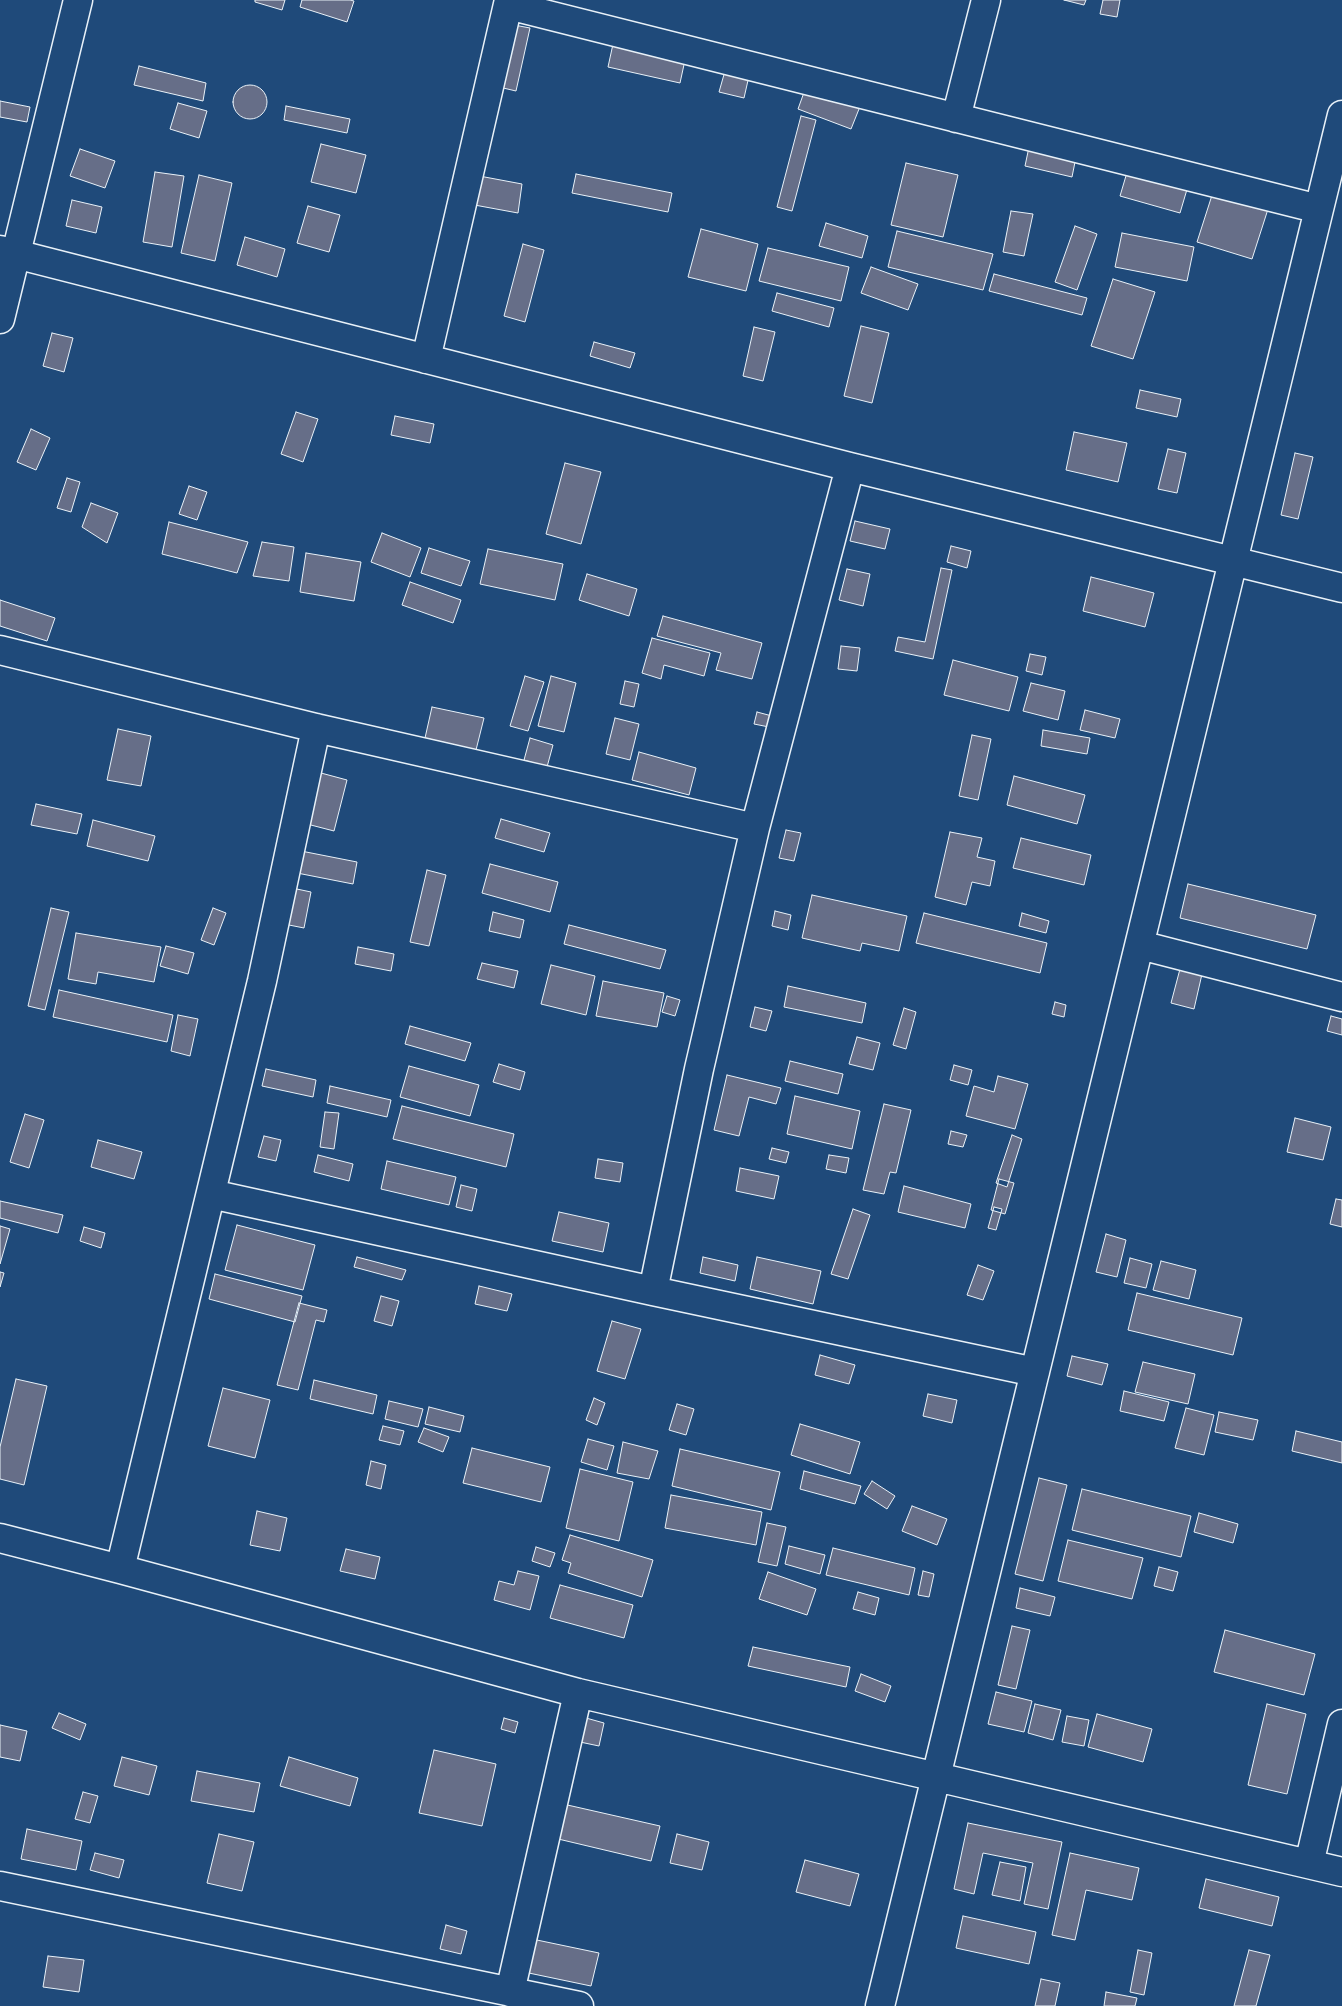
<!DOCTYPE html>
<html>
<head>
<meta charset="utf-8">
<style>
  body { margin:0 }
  canvas { display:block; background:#1f4a7a }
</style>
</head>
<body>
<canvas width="1342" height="2006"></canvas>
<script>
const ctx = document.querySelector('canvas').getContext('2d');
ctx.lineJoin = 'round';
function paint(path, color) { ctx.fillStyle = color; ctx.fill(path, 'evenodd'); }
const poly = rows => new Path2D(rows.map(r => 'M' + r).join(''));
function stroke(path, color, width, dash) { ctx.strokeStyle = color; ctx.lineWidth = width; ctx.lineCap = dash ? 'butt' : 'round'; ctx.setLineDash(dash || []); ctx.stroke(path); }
const building = poly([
  [255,0,285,0,282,10,255,2,255,0],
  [302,0,350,0,354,1,347,22,300,7,302,0],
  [1064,0,1086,0,1084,5,1064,0],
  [1103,0,1120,0,1117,17,1100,14,1103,0],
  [514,25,530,28,516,91,499,87,514,25],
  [613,44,685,60,680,83,608,67,613,44],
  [139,66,206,83,203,101,134,85,139,66],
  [725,71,749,76,744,98,719,92,725,71],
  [807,84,861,104,851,129,798,109,807,84],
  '233 102a17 17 0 1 1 34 0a17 17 0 1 1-34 0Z',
  [0,101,30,107,27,122,0,117,0,101],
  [178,103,207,111,199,138,170,129,178,103],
  [286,106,350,119,347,133,284,120,286,106],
  [801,116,816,120,792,211,777,207,801,116],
  [321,144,366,155,356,193,311,182,321,144],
  [1029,147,1076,157,1072,177,1025,166,1029,147],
  [80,149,115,161,105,188,70,176,80,149],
  [906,163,958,175,943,237,891,225,906,163],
  [1128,169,1188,186,1180,213,1120,196,1128,169],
  [155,172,184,176,172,247,143,242,155,172],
  [576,174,672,193,668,212,572,193,576,174],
  [199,175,232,183,215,261,181,253,199,175],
  [474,175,522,184,518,213,469,204,474,175],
  [1214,189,1269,206,1252,259,1197,242,1214,189],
  [72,200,102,207,96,233,66,226,72,200],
  [308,206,340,215,329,252,297,243,308,206],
  [1011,211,1033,214,1024,256,1003,252,1011,211],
  [826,223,868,236,862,258,819,246,826,223],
  [1075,226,1097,234,1077,290,1055,282,1075,226],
  [701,229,758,244,746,291,688,277,701,229],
  [897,231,993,254,983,290,888,267,897,231],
  [1122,233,1194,247,1187,281,1115,267,1122,233],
  [245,237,285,249,277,277,237,265,245,237],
  [523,244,544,250,525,322,504,316,523,244],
  [768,248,849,267,841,301,759,281,768,248],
  [871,267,918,284,908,310,861,293,871,267],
  [994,274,1087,298,1082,315,989,291,994,274],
  [1113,279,1155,292,1133,359,1091,346,1113,279],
  [777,293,834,308,829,327,772,311,777,293],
  [861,326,889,333,872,403,844,396,861,326],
  [754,327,775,332,763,381,743,376,754,327],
  [52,333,73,338,64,372,43,366,52,333],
  [594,342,635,353,630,368,590,356,594,342],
  [1140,390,1181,399,1177,417,1136,408,1140,390],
  [296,412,318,419,303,462,281,454,296,412],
  [395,416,434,424,430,443,391,435,395,416],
  [31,429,50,438,36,470,17,462,31,429],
  [1074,432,1127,443,1118,482,1066,470,1074,432],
  [1168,449,1186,453,1177,493,1158,489,1168,449],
  [1295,453,1313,457,1298,519,1281,515,1295,453],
  [565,463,601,472,581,544,546,534,565,463],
  [67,478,80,482,71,512,57,508,67,478],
  [189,486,207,492,197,520,179,514,189,486],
  [91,503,118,513,107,543,82,527,91,503],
  [855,521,890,529,885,549,850,541,855,521],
  [169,522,248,542,237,573,162,554,169,522],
  [382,533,421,548,410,577,371,562,382,533],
  [262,542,294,547,289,581,253,576,262,542],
  [951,546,971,551,967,568,947,562,951,546],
  [429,548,470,561,461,586,421,573,429,548],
  [488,549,563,564,555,600,480,584,488,549],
  [306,553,361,562,354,601,300,592,306,553],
  [941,568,952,570,933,659,895,651,898,637,925,642,941,568],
  [847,569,870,574,863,606,839,600,847,569],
  [587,574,637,589,629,616,579,600,587,574],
  [1091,577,1154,593,1145,627,1083,611,1091,577],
  [410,582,461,600,453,623,402,605,410,582],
  [0,600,55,618,47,641,0,626,0,600],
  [663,616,762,643,752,679,716,670,721,653,657,636,663,616],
  [652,638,710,653,704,676,664,665,661,679,642,673,652,638],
  [841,646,860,648,857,671,838,669,841,646],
  [1030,654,1046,657,1042,675,1026,671,1030,654],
  [953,660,1018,677,1009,711,944,695,953,660],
  [525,676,544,682,528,731,510,726,525,676],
  [551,676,576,683,564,732,538,726,551,676],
  [625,681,639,684,634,707,620,704,625,681],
  [1031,683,1065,691,1058,720,1023,711,1031,683],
  [432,707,484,718,476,750,425,738,432,707],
  [1085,710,1120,719,1115,738,1080,730,1085,710],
  [757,712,772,716,769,727,754,724,757,712],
  [615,718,639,724,630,760,606,754,615,718],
  [118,729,151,736,141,786,107,780,118,729],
  [1043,730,1090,738,1087,754,1041,746,1043,730],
  [972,735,991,739,978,800,959,796,972,735],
  [530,738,553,745,547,767,524,760,530,738],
  [639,752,696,768,689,795,632,780,639,752],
  [321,773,347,780,334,831,307,824,321,773],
  [1014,776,1085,795,1077,824,1007,805,1014,776],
  [36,804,82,814,77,834,31,825,36,804],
  [501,819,550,833,544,852,495,838,501,819],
  [93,820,155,836,148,861,87,846,93,820],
  [786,830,801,833,794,861,779,858,786,830],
  [950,832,982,838,977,857,995,861,990,886,972,882,966,905,935,897,950,832],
  [1021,838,1091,855,1084,885,1013,868,1021,838],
  [301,851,357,862,353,884,297,873,301,851],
  [490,864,558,882,550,912,482,893,490,864],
  [427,870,446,875,429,946,410,942,427,870],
  [1188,884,1316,915,1307,949,1180,918,1188,884],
  [292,888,311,892,304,928,284,924,292,888],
  [812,895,907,916,899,951,862,943,860,951,802,938,812,895],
  [51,908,69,912,45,1010,28,1006,51,908],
  [213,908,226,913,214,945,201,940,213,908],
  [775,911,791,915,788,930,772,926,775,911],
  [493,912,524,920,520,938,489,931,493,912],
  [924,913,1047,943,1040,973,916,943,924,913],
  [1022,913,1049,921,1046,933,1019,926,1022,913],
  [569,925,666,950,660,969,564,944,569,925],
  [76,933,161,947,154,982,98,972,96,984,68,979,76,933],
  [166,946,194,953,188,974,160,966,166,946],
  [358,947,394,954,391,971,355,964,358,947],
  [482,963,518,971,514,988,477,979,482,963],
  [551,965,595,976,586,1015,541,1004,551,965],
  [1180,969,1202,974,1194,1009,1171,1003,1180,969],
  [603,981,664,993,657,1027,596,1016,603,981],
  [788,986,866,1003,862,1023,784,1007,788,986],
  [59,990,173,1015,167,1042,53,1017,59,990],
  [667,996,680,1000,675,1016,662,1012,667,996],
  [1055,1002,1066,1005,1064,1017,1052,1014,1055,1002],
  [755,1007,772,1011,766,1031,750,1027,755,1007],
  [904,1008,916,1012,906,1049,893,1045,904,1008],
  [178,1015,198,1019,190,1056,171,1051,178,1015],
  [1331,1016,1342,1019,1342,1035,1327,1031,1331,1016],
  [410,1026,471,1043,465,1061,405,1044,410,1026],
  [857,1037,880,1043,873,1070,849,1064,857,1037],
  [790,1061,843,1074,838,1094,785,1081,790,1061],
  [499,1064,525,1072,520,1090,493,1082,499,1064],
  [954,1065,972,1070,968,1085,950,1080,954,1065],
  [409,1066,479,1085,470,1116,400,1097,409,1066],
  [266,1069,316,1080,313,1097,262,1086,266,1069],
  [727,1075,781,1088,776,1104,749,1097,739,1136,714,1130,727,1075],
  [998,1076,1028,1084,1015,1129,966,1116,974,1086,994,1092,998,1076],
  [330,1086,391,1100,387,1117,327,1103,330,1086],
  [795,1096,860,1111,852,1149,787,1134,795,1096],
  [884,1104,911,1110,896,1173,890,1172,884,1194,863,1190,884,1104],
  [402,1106,514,1134,506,1167,393,1139,402,1106],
  [325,1112,339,1113,334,1149,320,1147,325,1112],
  [25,1114,44,1120,29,1168,10,1162,25,1114],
  [1295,1118,1331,1127,1323,1160,1287,1152,1295,1118],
  [951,1131,967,1135,963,1147,948,1144,951,1131],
  [1012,1135,1022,1139,1007,1187,996,1183,1012,1135],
  [264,1136,281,1140,276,1161,258,1157,264,1136],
  [98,1140,142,1152,134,1179,91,1167,98,1140],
  [772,1148,789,1152,786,1163,769,1159,772,1148],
  [318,1155,353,1164,349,1181,314,1172,318,1155],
  [829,1155,849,1158,846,1173,826,1169,829,1155],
  [598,1159,623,1163,620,1182,595,1178,598,1159],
  [387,1161,456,1177,449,1205,381,1189,387,1161],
  [740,1168,779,1176,774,1199,736,1191,740,1168],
  [999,1179,1014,1183,1005,1214,991,1210,999,1179],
  [461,1185,477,1189,472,1211,456,1207,461,1185],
  [904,1186,971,1204,965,1228,898,1212,904,1186],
  [1336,1199,1342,1200,1342,1227,1330,1224,1336,1199],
  [0,1201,63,1215,58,1233,0,1218,0,1201],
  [994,1207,1002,1209,996,1230,988,1228,994,1207],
  [853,1209,870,1215,848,1279,831,1274,853,1209],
  [559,1212,609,1223,603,1252,552,1241,559,1212],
  [237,1225,315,1245,303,1290,225,1270,237,1225],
  [0,1226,10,1229,0,1264,0,1226],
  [84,1227,105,1233,101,1248,80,1241,84,1227],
  [1106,1234,1126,1240,1117,1277,1096,1272,1106,1234],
  [357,1257,406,1270,402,1280,354,1267,357,1257],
  [703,1257,738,1265,735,1281,700,1273,703,1257],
  [757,1257,821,1271,813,1304,750,1289,757,1257],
  [1130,1258,1152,1264,1146,1288,1124,1283,1130,1258],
  [1161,1261,1196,1270,1189,1299,1153,1290,1161,1261],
  [978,1265,994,1271,983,1300,967,1295,978,1265],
  [0,1272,4,1273,0,1287,0,1272],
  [215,1274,302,1296,295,1322,209,1299,215,1274],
  [479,1286,512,1294,507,1311,475,1304,479,1286],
  [1137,1293,1242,1318,1233,1355,1128,1330,1137,1293],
  [381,1296,399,1301,392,1326,374,1321,381,1296],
  [299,1303,327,1310,324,1322,316,1320,298,1390,277,1385,299,1303],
  [612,1321,641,1329,625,1379,597,1371,612,1321],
  [820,1355,855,1365,849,1384,815,1375,820,1355],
  [1072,1356,1108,1364,1102,1385,1067,1376,1072,1356],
  [1143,1362,1195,1374,1188,1404,1135,1392,1143,1362],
  [16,1379,47,1386,24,1485,0,1479,0,1447,16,1379],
  [314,1380,377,1395,373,1414,310,1399,314,1380],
  [223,1388,270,1400,255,1458,208,1446,223,1388],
  [1124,1391,1169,1402,1164,1421,1120,1411,1124,1391],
  [928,1394,957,1400,952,1423,923,1416,928,1394],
  [594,1398,605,1403,597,1425,586,1420,594,1398],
  [389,1401,423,1409,418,1427,385,1419,389,1401],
  [677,1404,694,1409,686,1435,669,1430,677,1404],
  [429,1407,464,1416,460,1432,425,1424,429,1407],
  [1186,1408,1214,1415,1204,1455,1175,1448,1186,1408],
  [1219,1412,1258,1420,1253,1440,1215,1432,1219,1412],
  [800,1424,860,1442,850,1474,791,1455,800,1424],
  [383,1426,404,1431,400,1445,379,1440,383,1426],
  [424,1428,449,1437,443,1452,418,1442,424,1428],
  [1296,1431,1342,1442,1342,1463,1292,1451,1296,1431],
  [588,1439,614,1446,607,1470,581,1462,588,1439],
  [623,1442,658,1451,649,1479,617,1473,623,1442],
  [472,1448,550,1467,541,1502,463,1483,472,1448],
  [680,1449,780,1472,771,1510,672,1486,680,1449],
  [371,1461,386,1465,381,1489,366,1485,371,1461],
  [580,1469,633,1482,619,1541,566,1528,580,1469],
  [804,1471,861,1486,855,1504,800,1489,804,1471],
  [1039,1478,1067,1485,1043,1581,1015,1574,1039,1478],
  [872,1481,895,1496,887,1509,864,1494,872,1481],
  [1082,1489,1191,1516,1181,1557,1072,1530,1082,1489],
  [671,1495,762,1512,756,1545,665,1528,671,1495],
  [912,1506,947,1519,937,1545,902,1531,912,1506],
  [257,1511,287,1518,280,1551,250,1545,257,1511],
  [1199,1513,1238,1524,1233,1543,1194,1532,1199,1513],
  [767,1523,786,1527,777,1566,758,1562,767,1523],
  [570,1535,653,1560,642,1597,568,1573,571,1563,562,1560,570,1535],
  [1068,1540,1143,1558,1132,1599,1058,1581,1068,1540],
  [789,1546,825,1555,820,1574,785,1564,789,1546],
  [536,1547,555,1553,550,1567,532,1561,536,1547],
  [833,1548,915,1568,909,1595,826,1575,833,1548],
  [346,1549,380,1557,375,1579,340,1571,346,1549],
  [1159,1567,1178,1572,1173,1591,1154,1586,1159,1567],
  [518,1571,539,1576,530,1610,494,1600,499,1581,514,1585,518,1571],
  [923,1571,934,1574,929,1597,918,1595,923,1571],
  [768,1572,816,1589,807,1615,759,1599,768,1572],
  [560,1585,633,1605,624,1638,550,1618,560,1585],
  [1020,1588,1055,1597,1050,1616,1016,1608,1020,1588],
  [858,1592,879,1598,875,1615,853,1609,858,1592],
  [1012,1626,1030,1630,1016,1689,998,1685,1012,1626],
  [1225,1630,1315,1654,1304,1695,1214,1672,1225,1630],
  [753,1647,850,1667,846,1687,748,1666,753,1647],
  [861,1674,891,1686,885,1702,855,1691,861,1674],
  [996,1692,1032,1701,1024,1732,988,1724,996,1692],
  [1035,1704,1061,1710,1053,1740,1028,1733,1035,1704],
  [1267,1704,1306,1714,1287,1794,1248,1785,1267,1704],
  [59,1713,86,1724,80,1740,52,1728,59,1713],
  [1097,1714,1152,1729,1143,1762,1088,1747,1097,1714],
  [1067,1716,1089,1720,1084,1746,1062,1742,1067,1716],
  [504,1718,518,1722,515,1733,501,1729,504,1718],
  [586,1718,604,1723,599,1746,580,1742,586,1718],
  [0,1725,27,1731,20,1761,0,1757,0,1725],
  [434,1750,496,1764,482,1826,419,1813,434,1750],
  [122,1757,157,1766,149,1795,114,1786,122,1757],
  [289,1757,358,1778,350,1806,280,1786,289,1757],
  [197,1771,260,1783,254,1812,191,1801,197,1771],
  [83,1792,98,1796,90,1823,75,1819,83,1792],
  [563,1804,660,1826,651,1861,554,1838,563,1804],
  [968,1823,1062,1842,1048,1909,1024,1904,1033,1863,983,1853,974,1894,954,1889,968,1823],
  [27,1829,82,1841,76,1870,21,1859,27,1829],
  [219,1834,254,1842,242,1891,207,1883,219,1834],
  [677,1834,709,1842,702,1870,670,1863,677,1834],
  [95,1853,124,1860,119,1878,90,1870,95,1853],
  [1070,1853,1139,1868,1132,1900,1086,1890,1075,1940,1052,1935,1070,1853],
  [805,1860,859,1874,850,1906,796,1892,805,1860],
  [1000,1862,1026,1867,1020,1901,992,1895,1000,1862],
  [1206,1879,1279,1897,1272,1926,1199,1908,1206,1879],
  [963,1916,1036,1932,1029,1964,956,1948,963,1916],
  [446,1925,467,1931,461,1954,440,1949,446,1925],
  [532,1939,599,1953,591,1986,524,1972,532,1939],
  [1138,1950,1152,1953,1144,1995,1130,1992,1138,1950],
  [1249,1950,1270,1955,1256,2006,1234,2006,1249,1950],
  [48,1956,84,1960,79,1992,43,1987,48,1956],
  [1041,1979,1060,1983,1055,2006,1035,2006,1041,1979],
  [1106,1992,1137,1998,1135,2006,1104,2006,1106,1992]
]);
paint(building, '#666e88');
stroke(building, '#e8f1f8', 1);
const street = poly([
  [508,5,1319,209],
  [956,118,986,0],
  [0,250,850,467,1342,588],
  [0,319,78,0],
  [426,359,509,0],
  [0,650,316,728,755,828],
  [1140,945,1342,997],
  [211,1194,653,1291,1035,1372],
  [653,1291,699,1069,755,828,850,467],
  [0,1538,120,1569,578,1693,1342,1872],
  [120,1569,262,981,316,728],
  [1309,1864,1342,1724],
  [0,1886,579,2006],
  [510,1992,578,1693],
  [880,2006,1342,115]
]);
stroke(street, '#e8f1f8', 31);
stroke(street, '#1f4a7a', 28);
</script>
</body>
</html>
